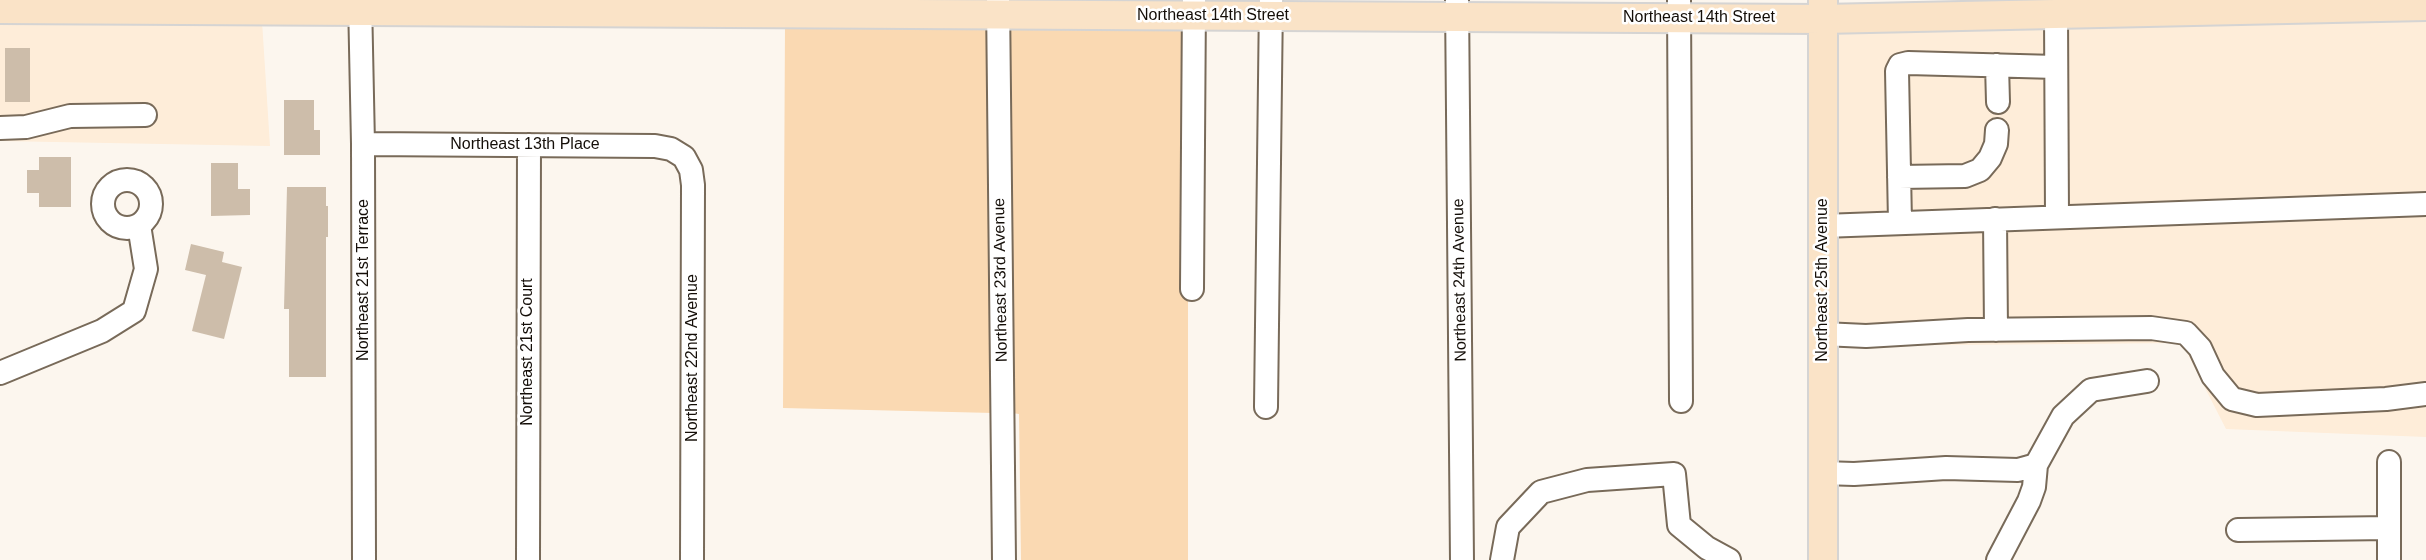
<!DOCTYPE html>
<html>
<head>
<meta charset="utf-8">
<style>
  body { margin:0 }
  canvas { display:block; background:#fcf6ee }
</style>
</head>
<body>
<canvas width="2426" height="560"></canvas>
<script>
const ctx = document.querySelector('canvas').getContext('2d');
ctx.lineJoin = 'round';
function paint(path, color) { ctx.fillStyle = color; ctx.fill(path, 'evenodd'); }
const poly = rows => new Path2D(rows.map(r => 'M' + r).join(''));
function stroke(path, color, width, dash) { ctx.strokeStyle = color; ctx.lineWidth = width; ctx.lineCap = dash ? 'butt' : 'round'; ctx.setLineDash(dash || []); ctx.stroke(path); }
function drawText(font, color, halo, rows, align = 'center') {
  ctx.font = font + ' Helvetica,sans-serif'; ctx.lineWidth = 5; ctx.setLineDash([]); ctx.textBaseline = 'middle'; ctx.strokeStyle = halo; ctx.fillStyle = color; for (const [text, x, y, turn = 0] of rows) {
    ctx.save(); ctx.translate(x, y); ctx.rotate((+turn || 0) * Math.PI / 180); ctx.textAlign = isNaN(turn) ? turn : align; if (halo) ctx.strokeText(text, 0, 0); ctx.fillText(text, 0, 0); ctx.restore();
  }
}
paint(poly([
  [2426,15,2426,437,2226,429,2182,343,1832,346,1832,29],
  [0,19,262,21,270,146,0,141]
]), '#feedd9');
paint(poly([
  [785,23,990,24,994,413,783,408],
  [1007,24,1188,25,1188,560,1021,560,1019,414,1012,413]
]), '#fad9b2');
paint(poly([
  [5,48,30,48,30,102,5,102],
  [284,100,314,100,314,130,320,130,320,155,284,155],
  [39,157,71,157,71,207,39,207,39,193,27,193,27,170,39,170],
  [211,163,238,163,238,189,250,189,250,215,211,216],
  [287,187,326,187,326,206,328,206,328,237,326,237,326,377,289,377,289,309,284,309],
  [191,244,224,252,222,262,242,267,224,339,192,331,206,275,185,270]
]), '#cdbdaa');
const minor = poly([
  [360,0,363,144,364,560],
  [998,0,1004,560],
  [1457,0,1462,560],
  [1679,0,1681,401],
  [2056,14,2057,217],
  [1997,65,1998,102],
  [0,128,26,127,70,116,145,115],
  [363,144,655,146,671,149,684,157,691,170,693,185,692,560],
  [1899,177,1965,176,1980,170,1990,158,1996,144,1997,130],
  '103 204a24 24 0 1 1 48 0a24 24 0 1 1-48 0Z',
  [1995,219,1996,330],
  [1900,222,1897,71,1900,65,1908,63,2056,67],
  [1823,226,2426,204],
  [1192,289,1194,0],
  [1823,334,1866,336,1968,330,2151,328,2186,333,2200,348,2213,376,2232,399,2257,405,2386,399,2426,394],
  [0,373,102,331,134,311,146,269,139,225],
  [1266,407,1271,0],
  [2389,462,2389,560],
  [1823,473,1854,474,1946,468,2018,470,2036,465,2063,416,2091,390,2147,381],
  [2238,530,2389,528],
  [528,560,529,145],
  [1502,560,1508,527,1541,492,1587,480,1674,474,1679,525,1707,548,1729,560],
  [1998,560,2029,501,2034,487,2036,465]
]);
const major = poly([
  [0,9,1823,19,2426,6],
  [1823,560,1823,1]
]);
stroke(minor, '#786a59', 26);
stroke(major, '#d5d4d3', 32);
stroke(minor, '#fff', 22);
stroke(major, '#fae3c7', 28);
drawText('16px', '#140e08', '#fff', [
  ["Northeast 14th Street",1213,16],
  ["Northeast 14th Street",1699,18],
  ["Northeast 13th Place",525,145],
  ["Northeast 21st Terrace",364,280,-90],
  ["Northeast 23rd Avenue",1001,280,-91],
  ["Northeast 24th Avenue",1460,280,-91],
  ["Northeast 25th Avenue",1823,280,-90],
  ["Northeast 21st Court",528,352,-90],
  ["Northeast 22nd Avenue",693,358,-90]
]);
</script>
</body>
</html>
